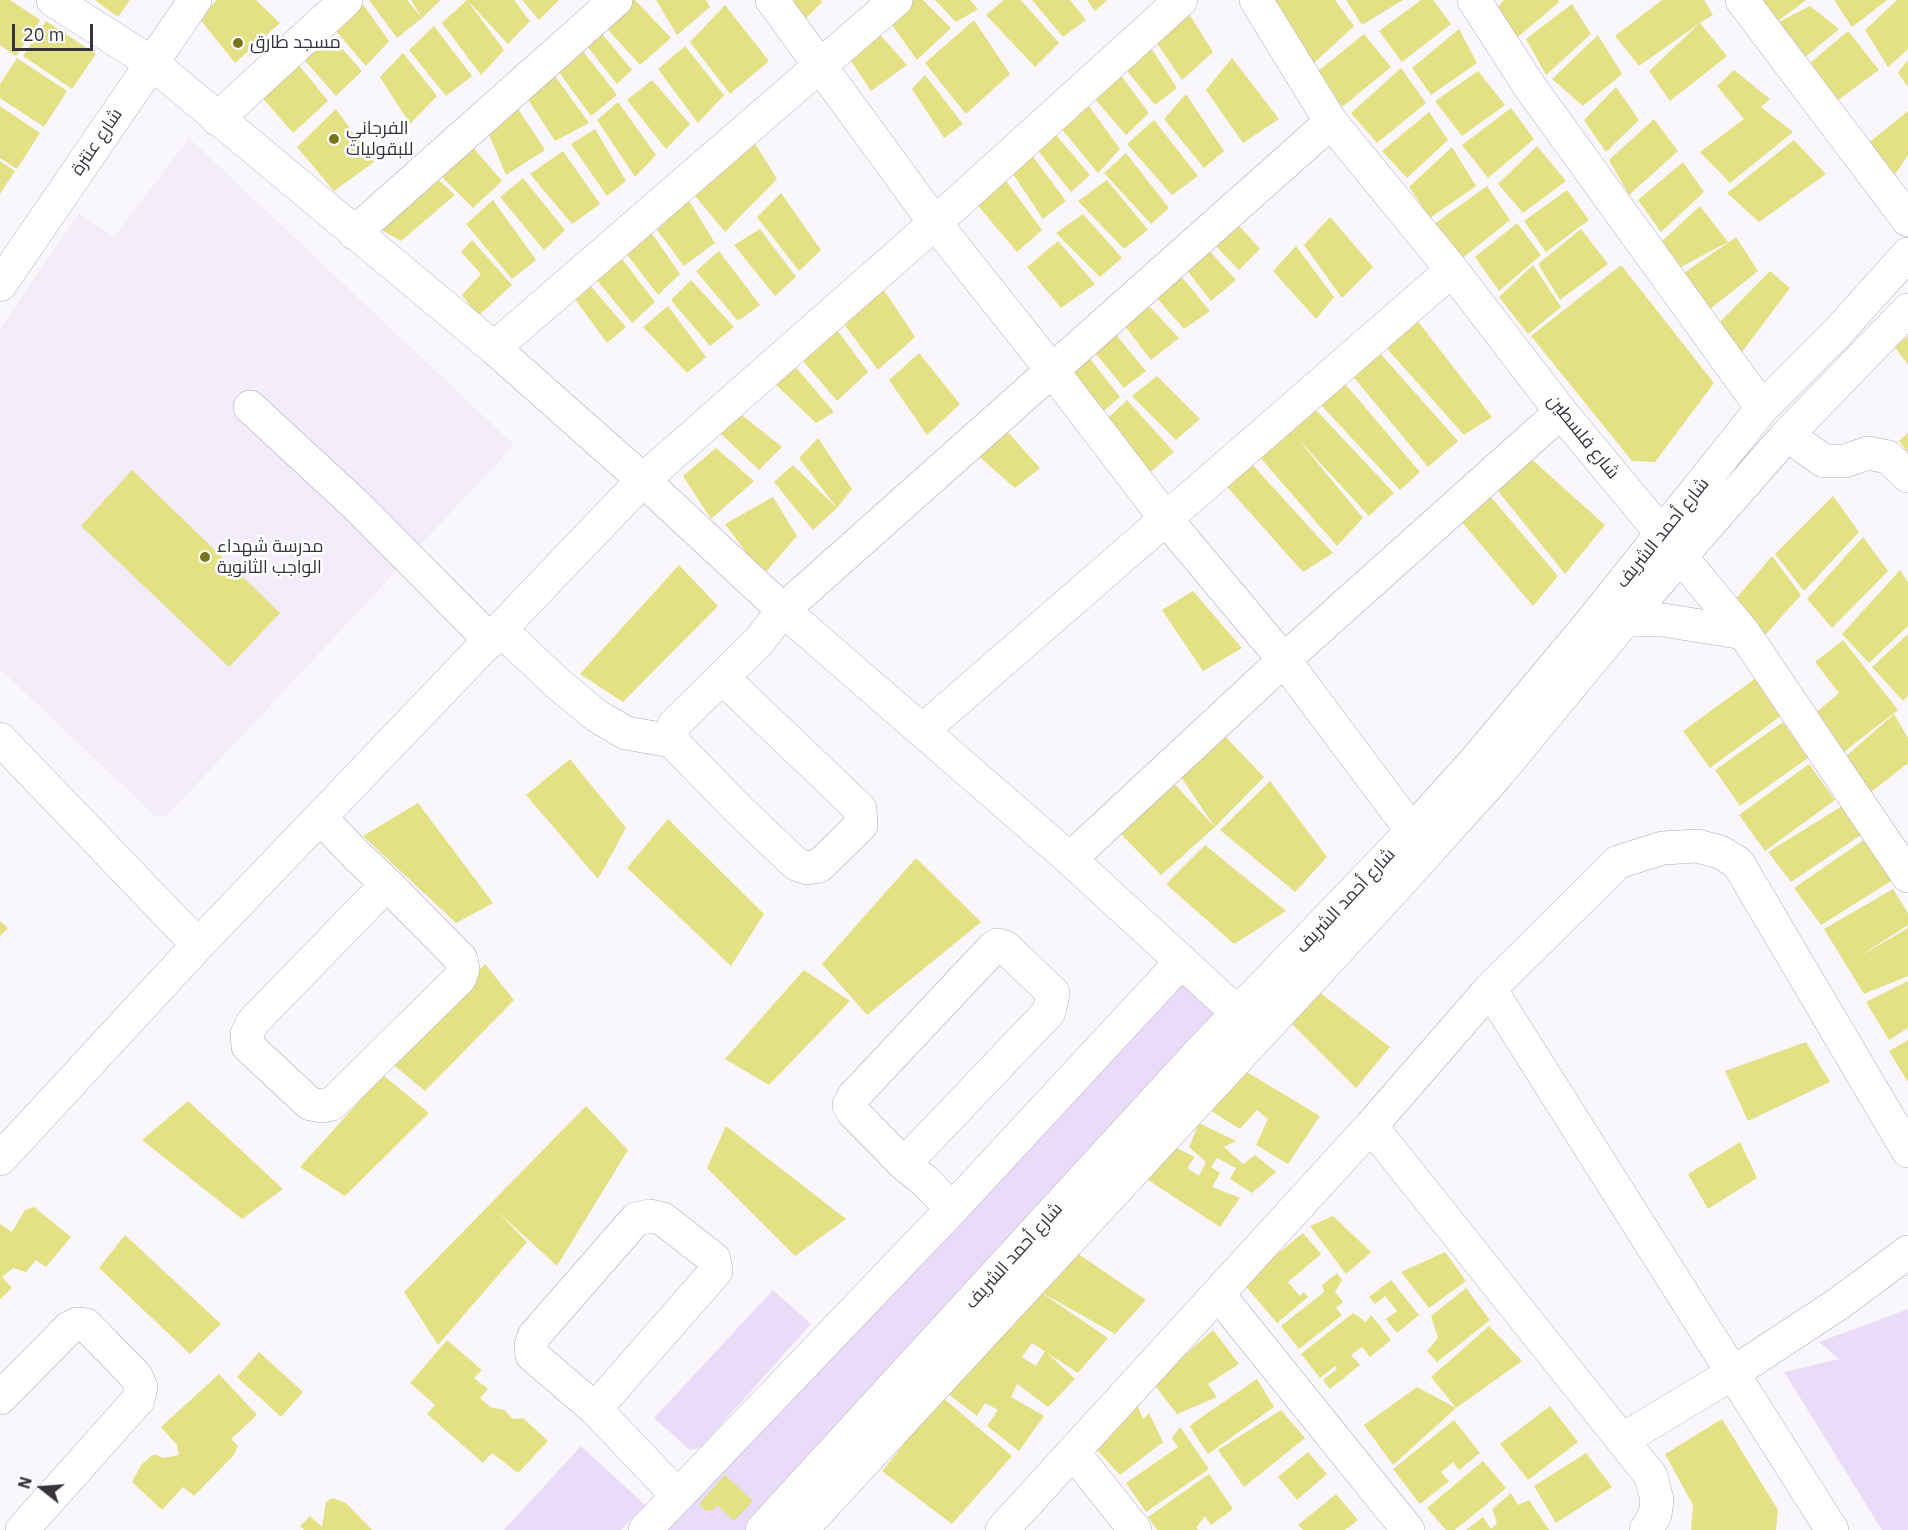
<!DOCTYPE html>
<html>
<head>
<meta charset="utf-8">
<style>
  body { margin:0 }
  #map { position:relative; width:1908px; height:1530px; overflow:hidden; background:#f9f7fc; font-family:"IBM Plex Sans",sans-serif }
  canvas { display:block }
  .north { position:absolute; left:12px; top:1458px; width:60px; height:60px; -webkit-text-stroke:4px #fff; paint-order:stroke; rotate:287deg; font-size:16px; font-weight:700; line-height:24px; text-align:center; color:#37323c }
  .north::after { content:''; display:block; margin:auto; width:21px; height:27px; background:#37323c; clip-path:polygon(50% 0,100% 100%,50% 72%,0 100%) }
  .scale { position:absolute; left:12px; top:24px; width:81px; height:27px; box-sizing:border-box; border:3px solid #37323c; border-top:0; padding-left:8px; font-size:18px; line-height:21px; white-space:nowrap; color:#37323c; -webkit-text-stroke:4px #fff; paint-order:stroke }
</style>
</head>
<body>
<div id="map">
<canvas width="1908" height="1530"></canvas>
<div class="north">N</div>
<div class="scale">20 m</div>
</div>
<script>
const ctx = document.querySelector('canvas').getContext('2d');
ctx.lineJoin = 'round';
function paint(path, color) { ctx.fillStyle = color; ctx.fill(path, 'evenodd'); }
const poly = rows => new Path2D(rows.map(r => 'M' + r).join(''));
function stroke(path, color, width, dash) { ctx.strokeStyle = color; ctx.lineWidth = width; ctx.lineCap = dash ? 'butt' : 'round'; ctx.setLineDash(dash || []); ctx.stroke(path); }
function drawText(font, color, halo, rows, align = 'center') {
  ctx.font = font + ' "IBM Plex Sans",Cairo,sans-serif'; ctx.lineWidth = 5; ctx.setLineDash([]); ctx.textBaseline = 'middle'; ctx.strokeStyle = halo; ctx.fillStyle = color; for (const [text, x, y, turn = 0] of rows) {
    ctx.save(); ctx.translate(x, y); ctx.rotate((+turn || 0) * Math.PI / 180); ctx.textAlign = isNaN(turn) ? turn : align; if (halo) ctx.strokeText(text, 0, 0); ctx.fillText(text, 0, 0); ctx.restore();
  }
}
paint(poly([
  [189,138,514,445,167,816,155,816,0,669,0,329,79,213,114,237]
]), '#f3ecfa');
paint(poly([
  [1182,961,1239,1013,762,1530,645,1530],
  [773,1290,811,1324,700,1448,690,1450,654,1418],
  [1908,1309,1908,1530,1882,1530,1784,1372,1839,1359,1819,1342],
  [581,1446,645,1505,621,1530,504,1530]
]), '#eadcf9');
paint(poly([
  [0,0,10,0,40,20,16,56,0,45],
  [95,0,130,0,118,17],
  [217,0,256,0,280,23,235,63,199,18],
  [360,0,389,41,366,66,330,24],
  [369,0,407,0,422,18,411,0,441,0,422,18,397,38],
  [467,0,514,0,530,21,508,44],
  [467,0,504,50,481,75,442,23],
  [522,0,559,0,539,20],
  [631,0,635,0,671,38,640,65,601,22],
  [656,0,706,0,710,7,677,35],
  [790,0,821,0,822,2,805,19],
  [907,0,923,0,951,28,917,60,887,18],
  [935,0,970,0,978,9,956,22],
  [1004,0,1021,0,1059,43,1035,67,986,15],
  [1032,0,1070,0,1086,20,1063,37],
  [1087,0,1107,0,1095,11],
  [1271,0,1335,0,1354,26,1313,64],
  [1346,0,1403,0,1362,25],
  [1421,0,1433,0,1451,24,1402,62,1379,31],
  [1504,0,1558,0,1559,2,1512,42,1496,9],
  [1662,0,1704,0,1713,15,1700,23,1727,56,1670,101,1649,71,1700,23,1639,66,1615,36],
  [1754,0,1806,0,1773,25],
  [1834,0,1887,0,1852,27],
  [1897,0,1908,0,1908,49,1888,67,1865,30],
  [1572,4,1591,34,1546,75,1526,39],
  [725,5,769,61,730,94,690,42],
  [1184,6,1213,52,1182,80,1152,36],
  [1810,6,1839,29,1798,63,1773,25],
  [974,20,1010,74,966,114,925,63],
  [46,21,96,54,72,89,23,56],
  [434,26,472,76,446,96,409,50],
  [324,28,362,71,336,96,298,53],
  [598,29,632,70,617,84,583,41],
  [875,29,907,65,871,91,847,55],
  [1459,29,1477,63,1431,95,1412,68],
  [1848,31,1879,70,1830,106,1804,68],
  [1364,34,1391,67,1342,107,1318,71],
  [1598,35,1622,74,1583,106,1552,79],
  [1148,43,1177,88,1155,105,1123,66],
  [579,46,617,95,591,116,553,64],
  [685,46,724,95,698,123,658,69],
  [403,53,437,96,410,124,380,77],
  [17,58,67,91,44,127,0,98,0,84],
  [293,58,328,101,293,133,259,94],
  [1232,58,1279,119,1243,143,1206,90],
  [1908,60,1908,87,1898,73],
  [1401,68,1426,103,1377,143,1351,113],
  [550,69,589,123,555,141,524,93],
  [1116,69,1149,113,1126,135,1089,92],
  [1734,70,1770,99,1761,107,1793,132,1730,183,1700,152,1744,119,1717,86],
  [1478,71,1505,105,1462,136,1435,101],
  [925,75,963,124,944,138,912,89],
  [652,80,690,124,666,149,627,100],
  [1616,87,1639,120,1606,152,1584,120],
  [1186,94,1224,151,1204,168,1164,119],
  [509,95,545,150,506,175,485,125],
  [1083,98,1120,149,1098,173,1056,122],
  [618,102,656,155,635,177,597,120],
  [0,106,40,133,17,169,0,158],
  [1511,108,1534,139,1488,178,1462,145],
  [336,109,374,162,334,191,297,147],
  [1908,111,1908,155,1888,185,1861,149],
  [1429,112,1448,140,1407,178,1382,151],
  [1654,119,1678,151,1629,195,1609,160],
  [1154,120,1198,176,1172,195,1127,144],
  [595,129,626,181,607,196,571,144],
  [1051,129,1090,175,1071,192,1035,147],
  [751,137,777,179,725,232,692,192],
  [1794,140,1826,174,1759,222,1727,193],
  [469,143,502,181,473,208,436,171],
  [1537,146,1566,181,1523,213,1498,184],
  [1452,147,1476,186,1430,218,1409,187],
  [1028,150,1066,201,1043,219,1009,168],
  [563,151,600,204,572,224,530,174],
  [1126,153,1169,208,1151,224,1104,173],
  [0,161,15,171,0,194],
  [1683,162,1704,192,1661,232,1638,200],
  [432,174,455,195,401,241,376,227],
  [1001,174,1042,230,1017,252,974,201],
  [523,178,565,230,544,250,500,197],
  [1107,180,1148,230,1124,249,1078,201],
  [1487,186,1510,220,1460,260,1434,224],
  [1567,190,1589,220,1546,252,1524,221],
  [781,193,821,250,799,271,757,217],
  [686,196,715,243,684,266,651,222],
  [493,200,536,260,512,279,466,224],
  [1700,206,1728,242,1681,267,1662,241],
  [1083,214,1122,258,1100,277,1056,233],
  [1330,217,1373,267,1342,298,1304,245],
  [1233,219,1260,249,1239,270,1211,241],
  [1517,223,1541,255,1499,291,1475,257],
  [646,225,680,274,658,295,622,248],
  [760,229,796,277,775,296,734,245],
  [1581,229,1608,264,1560,300,1538,264],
  [1736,237,1758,271,1705,313,1681,275],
  [472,240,512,285,478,316,462,295,481,274,461,252],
  [1058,241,1095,284,1061,308,1027,267],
  [1205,246,1236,280,1211,301,1182,264],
  [1296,246,1334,297,1316,319,1273,271],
  [616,251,655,302,632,323,591,273],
  [719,251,760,305,738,321,696,271],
  [1533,265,1561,307,1528,334,1499,297],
  [1621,265,1714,383,1655,462,1632,461,1531,336],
  [1175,269,1210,311,1184,329,1151,291],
  [1770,271,1790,288,1736,360,1713,329],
  [691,280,734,327,710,346,671,300],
  [588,283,626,327,607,343,570,292],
  [880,284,915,337,878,370,841,320],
  [1147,304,1179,338,1151,360,1121,321],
  [668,306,706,357,687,373,643,327],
  [1416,319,1492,417,1464,435,1382,343],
  [832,323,868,372,837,401,798,355],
  [1113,331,1146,371,1124,388,1091,348],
  [1908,336,1908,365,1895,347],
  [1378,351,1458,441,1428,467,1351,374],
  [919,353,960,404,927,435,889,380],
  [1088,356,1120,397,1098,416,1065,370],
  [793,364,834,412,816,423,773,382],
  [1157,376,1200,419,1176,440,1132,396],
  [1346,385,1420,472,1400,490,1321,405],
  [1127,400,1174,452,1147,475,1105,421],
  [1315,409,1394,493,1369,516,1297,438,1363,518,1337,546,1257,454],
  [742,415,782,447,759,470,718,431],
  [1004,428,1040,468,1015,488,974,452],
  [1908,433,1908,452,1899,441],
  [818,438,852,489,837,508,799,458],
  [716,448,754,481,711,519,683,476],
  [1528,456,1605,525,1565,574,1498,491],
  [1249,461,1333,553,1303,572,1221,480],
  [793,465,837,508,813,530,774,482],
  [132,470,280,613,229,667,81,526],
  [1833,496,1859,532,1804,591,1775,554],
  [773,497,797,536,763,575,725,524],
  [1491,497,1558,576,1533,606,1460,520],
  [1863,537,1888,571,1832,628,1807,599],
  [1772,556,1801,595,1757,644,1728,608],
  [679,565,718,606,623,702,580,674],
  [1900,570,1908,582,1908,626,1869,663,1842,634],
  [1193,591,1242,648,1203,671,1162,610],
  [1908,634,1908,696,1903,701,1872,667],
  [1843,640,1898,710,1836,758,1808,719,1839,693,1815,662],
  [1760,675,1786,712,1710,768,1683,731],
  [1894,714,1908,738,1908,763,1870,793,1844,758],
  [1783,722,1808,758,1740,806,1715,770],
  [1214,725,1264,777,1215,827,1172,764],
  [570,759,626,828,598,879,526,795],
  [1809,764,1835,800,1765,851,1739,815],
  [1163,772,1215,827,1161,875,1113,826],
  [1270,781,1327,857,1295,892,1220,830],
  [418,803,493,903,456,923,363,836],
  [1842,806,1861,835,1791,882,1768,852],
  [668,819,764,914,731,966,627,868],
  [1868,837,1899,876,1821,925,1794,888],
  [1205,845,1286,911,1234,944,1166,884],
  [916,858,981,922,867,1015,822,964],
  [1893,889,1908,913,1908,925,1857,958,1908,928,1908,976,1864,994,1824,929],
  [0,921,8,928,0,936],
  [485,964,514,1000,425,1091,391,1063],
  [804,970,850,1001,769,1085,725,1059],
  [1908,981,1908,1028,1889,1040,1866,1002],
  [1314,988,1390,1047,1356,1088,1292,1024],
  [1908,1040,1908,1082,1889,1051],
  [1806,1042,1830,1082,1748,1121,1725,1071],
  [1245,1071,1320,1116,1288,1164,1256,1145,1268,1119,1257,1110,1240,1129,1208,1109],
  [383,1075,429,1113,345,1196,300,1167],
  [188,1101,283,1189,242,1219,142,1140],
  [586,1106,628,1150,557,1266,496,1210,527,1242,438,1345,404,1292],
  [1199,1123,1236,1141,1224,1147,1243,1164,1255,1155,1276,1172,1252,1193,1230,1179,1236,1168,1217,1158,1211,1167,1220,1173,1212,1187,1240,1198,1220,1227,1145,1178,1168,1144,1195,1157,1187,1168,1199,1176,1206,1162,1189,1147],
  [726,1126,846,1219,795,1256,707,1168],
  [1740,1142,1757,1178,1708,1209,1688,1174],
  [34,1207,71,1237,46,1267,36,1260,26,1272,13,1268,2,1277,12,1288,0,1299,0,1224,12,1232,25,1210],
  [1333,1216,1371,1252,1346,1274,1310,1226],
  [1303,1233,1321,1254,1288,1282,1300,1296,1304,1292,1308,1297,1277,1323,1237,1276,1270,1260],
  [125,1235,221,1324,190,1354,99,1268],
  [1074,1251,1146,1300,1115,1334,1039,1291,1108,1338,1078,1373,1032,1343,1022,1357,1036,1366,1045,1351,1075,1379,1048,1407,1017,1384,1011,1397,1044,1416,1019,1451,987,1426,998,1410,985,1403,977,1416,947,1393],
  [1445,1252,1466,1281,1429,1308,1401,1272],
  [1337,1273,1342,1280,1335,1292,1343,1302,1336,1308,1342,1315,1299,1349,1281,1326,1324,1292,1322,1285],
  [1391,1280,1419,1315,1397,1333,1386,1319,1397,1311,1385,1296,1375,1304,1369,1297],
  [1466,1288,1490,1320,1437,1362,1427,1351,1438,1338,1431,1316],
  [1353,1313,1366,1322,1371,1315,1391,1340,1370,1357,1362,1347,1351,1355,1360,1365,1330,1389,1323,1380,1337,1369,1335,1366,1320,1378,1301,1354],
  [1489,1326,1522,1361,1456,1408,1431,1377],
  [1213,1330,1239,1364,1208,1384,1217,1397,1177,1414,1153,1383],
  [447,1340,482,1370,474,1378,488,1389,480,1398,490,1407,504,1410,513,1419,523,1418,548,1441,518,1473,492,1453,483,1463,427,1414,435,1405,410,1383],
  [259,1352,303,1392,281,1417,237,1377],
  [219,1374,257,1415,231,1439,238,1446,234,1455,194,1496,183,1487,162,1510,132,1482,141,1465,154,1454,163,1458,179,1455,177,1445,161,1427],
  [1257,1379,1274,1407,1208,1454,1190,1427,1193,1423],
  [1417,1387,1456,1408,1393,1465,1364,1425],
  [942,1397,1012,1456,952,1524,882,1471],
  [1134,1397,1143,1419,1149,1413,1163,1442,1120,1475,1094,1447],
  [1550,1406,1578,1442,1528,1480,1500,1444],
  [1281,1410,1305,1438,1244,1487,1218,1450],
  [1722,1419,1778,1510,1776,1530,1691,1530,1693,1505,1665,1454],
  [1454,1420,1480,1453,1459,1470,1453,1462,1441,1472,1449,1481,1420,1504,1393,1469],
  [1180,1427,1209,1469,1146,1512,1126,1483,1178,1447,1172,1438],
  [1308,1452,1327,1474,1297,1500,1278,1477],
  [1586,1453,1612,1487,1556,1523,1534,1486],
  [1483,1461,1506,1488,1455,1530,1446,1530,1427,1508],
  [1209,1474,1233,1509,1211,1525,1205,1516,1196,1528,1198,1530,1157,1530,1148,1517],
  [725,1475,753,1501,734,1521,717,1505,713,1510,706,1511,699,1504],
  [1511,1493,1518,1505,1529,1500,1549,1530,1466,1530,1483,1517,1491,1529,1497,1523,1492,1509],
  [1336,1494,1358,1520,1345,1530,1303,1530,1298,1525],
  [333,1498,346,1503,372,1530,304,1530,300,1526,310,1516,322,1527,326,1502]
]), '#e3e183');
const minor = poly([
  [53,0,152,63,494,348,643,480,783,610,1070,859,1254,1028],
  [772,0,935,223,1051,369,1166,519,1284,660,1412,831,1427,844],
  [1256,0,1331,122,1452,270,1561,412,1744,633,1908,876],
  [1474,0,1530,87,1762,408],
  [1742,0,1908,220],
  [217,119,346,0],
  [354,233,616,0],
  [0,285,195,0],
  [494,348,896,0],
  [250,407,357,506,491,641],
  [1787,435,1824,461,1845,461,1868,453,1888,457,1908,476],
  [1625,620,1663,620,1744,633],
  [501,630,557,683,597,716,626,733,672,741],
  [723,678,860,809,861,825,819,866,807,868,796,864,739,810,672,741,674,725,760,640,783,610,1331,122],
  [923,730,1452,270],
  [0,739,198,945],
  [321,818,357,856,387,884,461,959,463,969,460,978,332,1104,322,1106,310,1104,248,1046,247,1034,253,1022,387,884],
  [1070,859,1284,660,1561,412],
  [1490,989,1832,1530],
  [1371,1126,1651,1476,1657,1500,1655,1515,1646,1530],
  [0,1159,198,945,643,480,935,223,1181,0],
  [904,1164,1049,1012,1053,993,1005,947,998,945,993,948,853,1097,849,1105,852,1111,904,1164,926,1182,952,1209],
  [1218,1294,1408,1530],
  [0,1398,69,1328,77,1324,86,1325,136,1376,141,1387,138,1400,22,1530],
  [595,1409,716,1271,714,1259,663,1219,650,1216,636,1219,534,1336,531,1346,532,1355,595,1409,678,1496],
  [1622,1440,1733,1373,1838,1304,1908,1252],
  [1073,1452,1135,1530],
  [645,1530,952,1209,1182,961],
  [762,1530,1200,1052,1412,831,1476,760,1592,621,1762,408,1837,333,1908,254],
  [801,1530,1396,887,1496,776,1625,620,1787,435,1908,310],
  [1002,1530,1371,1126,1490,989,1618,862,1663,848,1697,846,1720,852,1738,863,1908,1151]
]);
stroke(minor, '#b3a6c0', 34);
stroke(minor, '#fff', 33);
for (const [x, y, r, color] of [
  [238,43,6,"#79761b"],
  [334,139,6,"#79761b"],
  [205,557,6,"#79761b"]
]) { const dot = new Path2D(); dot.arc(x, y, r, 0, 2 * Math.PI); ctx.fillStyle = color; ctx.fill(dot); stroke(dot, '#fff', 2); }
drawText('18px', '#37323c', '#fff', [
  ["مسجد طارق",250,43],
  ["الفرجاني",346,129],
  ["للبقوليات",346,150],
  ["مدرسة شهداء",217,547],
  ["الواجب الثانوية",217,568]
], 'left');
drawText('18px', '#37323c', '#fff', [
  ["شارع عنترة",97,142,-56],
  ["شارع فلسطين",1583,437,51],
  ["شارع أحمد الشريف",1663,533,-51],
  ["شارع أحمد الشريف",1346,901,-47],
  ["شارع أحمد الشريف",1014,1256,-48]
]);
</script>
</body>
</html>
